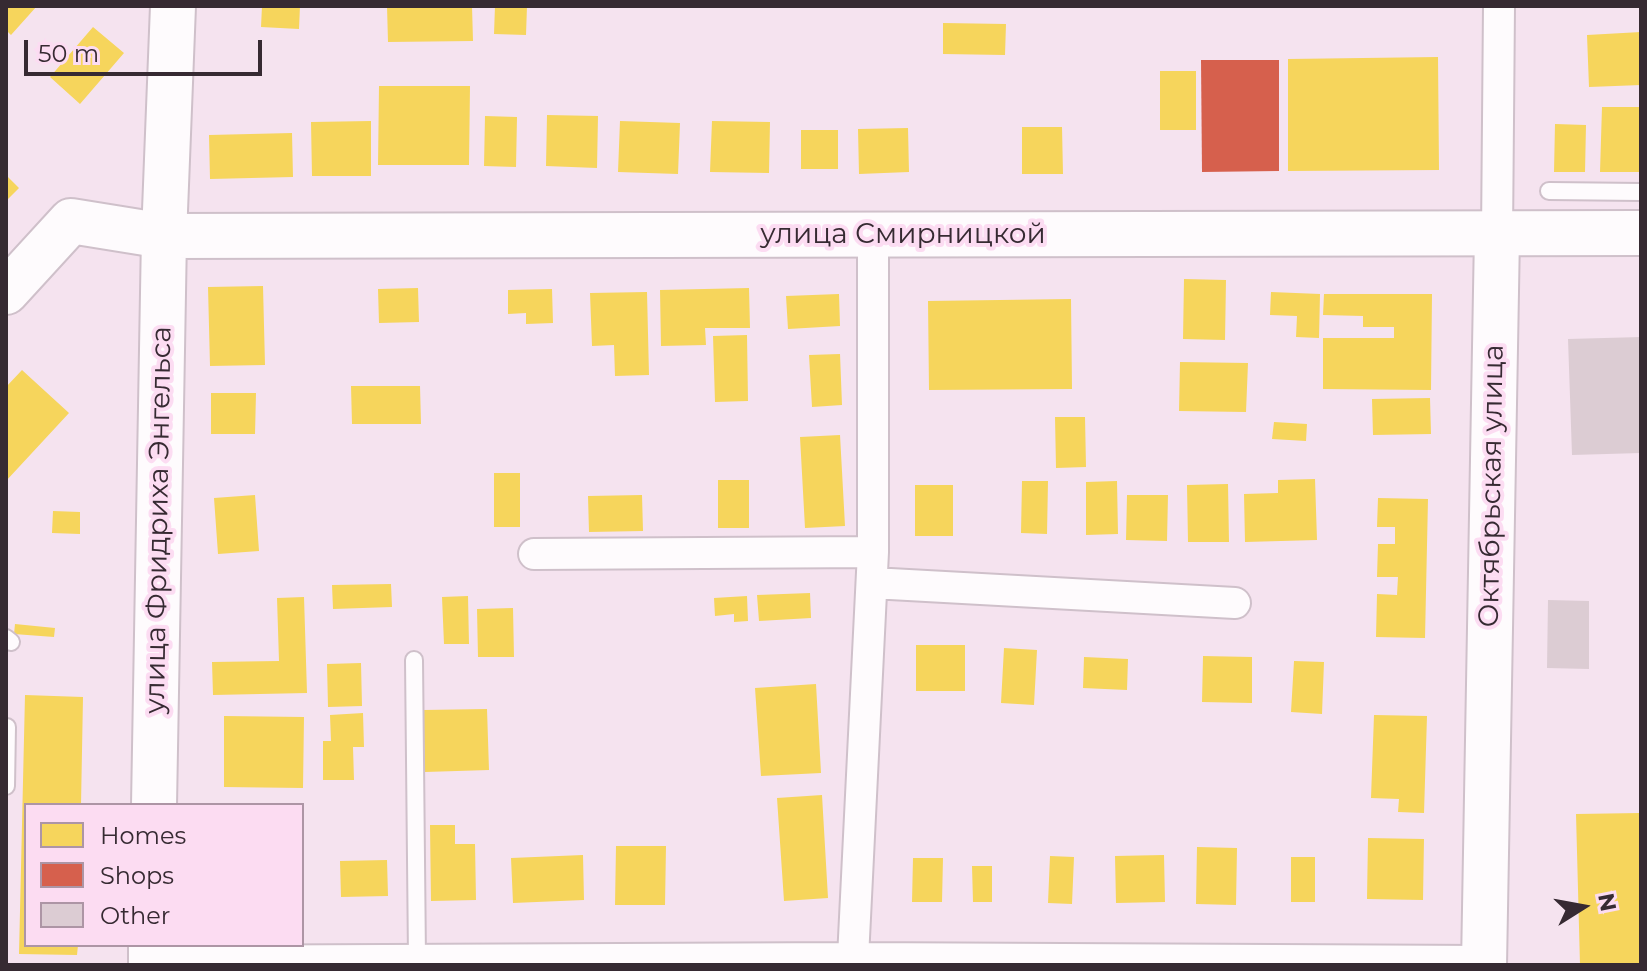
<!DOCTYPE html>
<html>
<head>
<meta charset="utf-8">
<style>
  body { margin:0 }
  #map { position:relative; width:1647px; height:971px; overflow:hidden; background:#f5e3ef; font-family:Montserrat,sans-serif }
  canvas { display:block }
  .frame { position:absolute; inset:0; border:8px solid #362a32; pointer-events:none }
  .legend { position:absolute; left:24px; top:803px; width:280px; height:144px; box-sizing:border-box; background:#fcdcf2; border:2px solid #ad95a5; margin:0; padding:10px 14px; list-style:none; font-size:24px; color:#362a32 }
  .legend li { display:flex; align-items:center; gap:16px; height:40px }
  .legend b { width:40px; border:2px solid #ad95a5 }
  .north { position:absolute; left:1543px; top:867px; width:80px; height:80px; -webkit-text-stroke:6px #fcdcf2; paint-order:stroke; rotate:79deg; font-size:22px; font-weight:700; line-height:32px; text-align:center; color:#362a32 }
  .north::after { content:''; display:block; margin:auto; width:28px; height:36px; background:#362a32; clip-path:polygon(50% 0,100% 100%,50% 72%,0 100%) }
  .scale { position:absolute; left:24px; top:40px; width:238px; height:36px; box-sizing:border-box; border:4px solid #362a32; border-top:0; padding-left:10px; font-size:24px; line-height:28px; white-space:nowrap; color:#362a32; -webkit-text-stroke:6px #fcdcf2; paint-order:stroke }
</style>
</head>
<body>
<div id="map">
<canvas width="1647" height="971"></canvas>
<div class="frame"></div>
<ul class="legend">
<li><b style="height:22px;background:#f6d55c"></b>Homes</li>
<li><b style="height:22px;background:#d6604d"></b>Shops</li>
<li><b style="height:22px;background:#dcccd3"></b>Other</li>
</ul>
<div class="north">N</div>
<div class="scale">50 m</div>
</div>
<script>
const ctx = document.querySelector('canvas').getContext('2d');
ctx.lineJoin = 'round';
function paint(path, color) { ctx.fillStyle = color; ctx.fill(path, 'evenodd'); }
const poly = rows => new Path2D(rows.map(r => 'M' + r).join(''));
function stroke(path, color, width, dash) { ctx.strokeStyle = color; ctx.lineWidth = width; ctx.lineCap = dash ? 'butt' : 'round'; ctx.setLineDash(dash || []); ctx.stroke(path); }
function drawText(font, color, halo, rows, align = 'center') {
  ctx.font = font + ' Montserrat,sans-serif'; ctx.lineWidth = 8; ctx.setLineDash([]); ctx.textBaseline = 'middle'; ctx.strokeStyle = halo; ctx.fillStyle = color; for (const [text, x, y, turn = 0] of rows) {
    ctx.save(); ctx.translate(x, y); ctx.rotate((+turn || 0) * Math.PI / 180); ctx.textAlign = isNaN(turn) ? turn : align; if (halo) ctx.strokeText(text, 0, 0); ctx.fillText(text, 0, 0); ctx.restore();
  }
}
paint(poly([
  [6,6,37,6,11,35,6,30],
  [262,6,300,6,299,29,261,27],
  [387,6,472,6,473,41,388,42],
  [495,6,527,6,526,35,494,34],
  [943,23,1006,24,1005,55,943,54],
  [93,27,124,53,80,104,50,77],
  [1641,32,1641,85,1589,87,1587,35],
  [1438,57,1439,170,1288,171,1288,59],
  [1160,71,1196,71,1196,130,1160,130],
  [379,86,470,86,469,165,378,165],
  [1602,107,1641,107,1641,172,1600,172],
  [547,115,598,116,597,168,546,166],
  [485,116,517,117,516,167,484,166],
  [371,121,371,176,312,176,311,122],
  [620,121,680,123,678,174,618,172],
  [712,121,770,122,769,173,710,172],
  [1555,124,1586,125,1585,172,1554,172],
  [1022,127,1062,127,1063,174,1022,174],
  [908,128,909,172,859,174,858,129],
  [801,130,838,130,838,169,801,169],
  [292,133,293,177,210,179,209,135],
  [6,175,19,188,6,201],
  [1184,279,1226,280,1225,340,1183,339],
  [263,286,265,365,210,366,208,287],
  [418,288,419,322,379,323,378,289],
  [749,288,750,328,705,328,706,345,661,346,660,290],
  [552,289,553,323,526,324,526,313,508,314,508,290],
  [647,292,649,375,615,376,614,345,592,346,590,293],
  [1271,292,1320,294,1319,338,1296,337,1297,316,1270,315],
  [839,294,840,326,788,329,786,296],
  [1324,294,1432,294,1431,390,1323,389,1323,338,1394,338,1394,327,1363,327,1363,316,1323,315],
  [1071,299,1072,389,929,390,928,301],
  [747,335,748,401,715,402,713,336],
  [840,354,842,405,812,407,809,355],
  [1180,362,1248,363,1246,412,1179,411],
  [22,370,69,413,6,481,6,387],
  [351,386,420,386,421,424,352,424],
  [211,393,256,393,255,434,211,434],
  [1430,398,1431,434,1373,435,1372,399],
  [1055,417,1085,417,1086,467,1056,468],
  [1274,422,1307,424,1306,441,1272,439],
  [840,435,845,526,805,528,800,437],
  [494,473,520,473,520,527,494,527],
  [1315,479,1317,540,1245,542,1244,494,1278,493,1278,480],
  [718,480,749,480,749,528,718,528],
  [1022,481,1048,481,1047,534,1021,533],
  [1117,481,1118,534,1086,535,1086,482],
  [1228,484,1229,542,1188,542,1187,485],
  [915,485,953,485,953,536,915,536],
  [255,495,259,551,218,554,214,498],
  [642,495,643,531,589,532,588,496],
  [1127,495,1168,495,1167,541,1126,540],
  [1378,498,1428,499,1425,638,1376,637,1377,594,1397,595,1398,577,1377,577,1378,544,1395,544,1395,527,1377,527],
  [53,511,80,512,80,534,52,533],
  [391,584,392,607,333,609,332,585],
  [810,593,811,618,759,621,757,595],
  [468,596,469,644,444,644,442,597],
  [747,596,748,621,734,622,734,614,715,616,714,598],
  [304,597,307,693,213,695,212,662,279,661,277,598],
  [513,608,514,657,478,657,477,609],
  [15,624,55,628,54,637,14,634],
  [916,645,965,645,965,691,916,691],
  [1004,648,1037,650,1034,705,1001,703],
  [1203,656,1252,657,1252,703,1202,702],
  [1084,657,1128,659,1127,690,1083,688],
  [1294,661,1324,662,1322,714,1291,712],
  [361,663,362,706,328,707,327,664],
  [816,684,821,773,761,776,755,688],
  [25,695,83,697,81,805,26,805,26,945,78,945,77,955,19,954],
  [487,709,489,770,425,772,423,710],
  [363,713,364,747,353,747,354,780,323,780,323,741,331,741,330,715],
  [1374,715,1427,716,1424,813,1398,812,1399,799,1371,798],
  [224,716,304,717,303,788,224,787],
  [822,795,828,898,784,901,777,798],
  [1640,813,1641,965,1580,965,1576,814],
  [430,825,455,825,455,844,475,844,476,900,431,901],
  [1368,838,1424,839,1423,900,1367,899],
  [616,846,666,846,665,905,615,905],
  [1197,847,1237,848,1236,905,1196,904],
  [583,855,584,900,513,903,511,858],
  [1164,855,1165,902,1116,903,1115,856],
  [1050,856,1074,857,1072,904,1048,903],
  [1291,857,1315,857,1315,902,1291,902],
  [913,858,943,858,942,902,912,902],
  [387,860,388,896,341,897,340,861],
  [972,866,992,866,992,902,973,902]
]), '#f6d55c');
paint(poly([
  [1201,60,1279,60,1279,171,1202,172]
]), '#d6604d');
paint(poly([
  [1641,337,1641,453,1572,455,1568,339],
  [1548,600,1589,601,1589,669,1547,668]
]), '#dcccd3');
const service = poly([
  [1549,191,1641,192],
  [6,638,11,642],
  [414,660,417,959],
  [6,786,7,727]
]);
const minor = poly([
  [1497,235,1499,6],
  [534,554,873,552],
  [872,583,1235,603],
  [853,958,873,552,873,235],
  [151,961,853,958,1484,961]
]);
const secondary = poly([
  [6,292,71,221,164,236],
  [1484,965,1497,235]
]);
const primary = poly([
  [164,236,1641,233],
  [154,805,164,236,173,6],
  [151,965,151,945]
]);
stroke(service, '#cfc0ca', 20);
stroke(minor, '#cfc0ca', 34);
stroke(secondary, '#cfc0ca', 48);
stroke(primary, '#cfc0ca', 48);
stroke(service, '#fefbfd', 16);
stroke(minor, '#fefbfd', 30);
stroke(secondary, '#fefbfd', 44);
stroke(primary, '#fefbfd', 44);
drawText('28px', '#362a32', '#fcdcf2', [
  ["улица Смирницкой",903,235],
  ["Октябрьская улица",1492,486,-89],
  ["улица Фридриха Энгельса",159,520,-89]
]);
</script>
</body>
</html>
